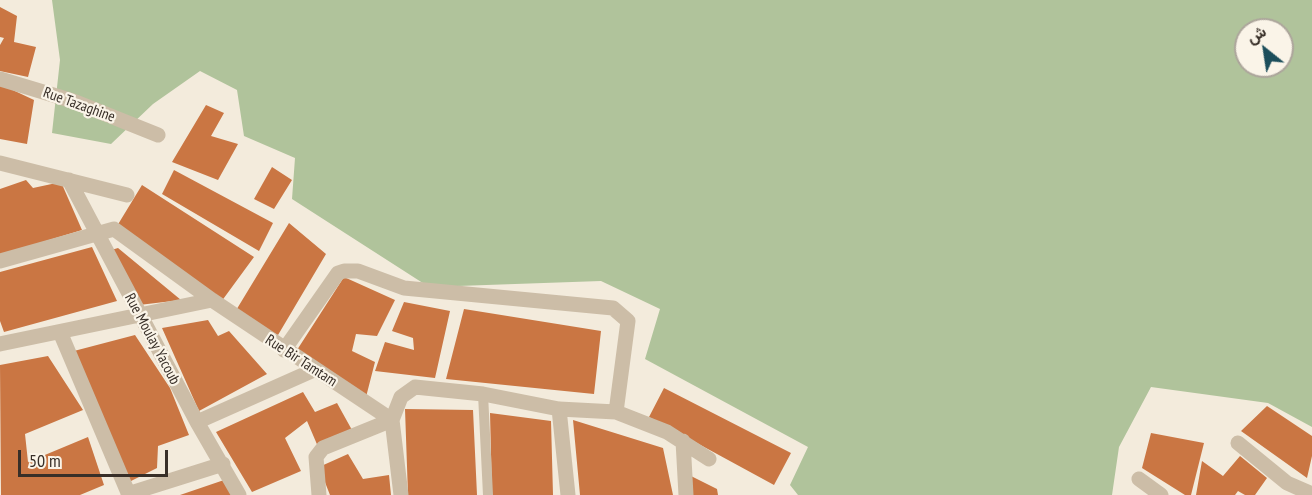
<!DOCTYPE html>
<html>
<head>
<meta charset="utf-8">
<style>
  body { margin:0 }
  #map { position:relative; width:1312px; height:495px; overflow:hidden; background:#f3ebdc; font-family:"PT Sans Narrow",Vazirmatn,sans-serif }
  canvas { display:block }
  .north { position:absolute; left:1234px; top:18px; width:60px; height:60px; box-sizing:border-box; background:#faf4e8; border:2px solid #aca59b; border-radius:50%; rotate:330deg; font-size:16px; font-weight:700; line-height:24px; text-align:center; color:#382f28 }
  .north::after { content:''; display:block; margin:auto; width:21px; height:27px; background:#1c4e5b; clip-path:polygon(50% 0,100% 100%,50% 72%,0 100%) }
  .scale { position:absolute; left:18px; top:450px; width:150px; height:27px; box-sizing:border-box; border:3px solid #382f28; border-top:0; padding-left:8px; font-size:18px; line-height:21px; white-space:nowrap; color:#382f28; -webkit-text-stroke:4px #faf4e8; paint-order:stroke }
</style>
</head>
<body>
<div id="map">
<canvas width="1312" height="495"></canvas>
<div class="north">ش</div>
<div class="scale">50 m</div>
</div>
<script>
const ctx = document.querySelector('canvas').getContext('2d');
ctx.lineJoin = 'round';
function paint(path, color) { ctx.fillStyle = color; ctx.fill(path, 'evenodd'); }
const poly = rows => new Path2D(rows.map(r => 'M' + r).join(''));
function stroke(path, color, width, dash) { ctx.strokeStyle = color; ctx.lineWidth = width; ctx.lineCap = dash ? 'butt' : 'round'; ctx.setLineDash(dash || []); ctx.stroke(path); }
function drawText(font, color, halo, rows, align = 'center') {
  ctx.font = font + ' "PT Sans Narrow",sans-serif'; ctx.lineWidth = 4.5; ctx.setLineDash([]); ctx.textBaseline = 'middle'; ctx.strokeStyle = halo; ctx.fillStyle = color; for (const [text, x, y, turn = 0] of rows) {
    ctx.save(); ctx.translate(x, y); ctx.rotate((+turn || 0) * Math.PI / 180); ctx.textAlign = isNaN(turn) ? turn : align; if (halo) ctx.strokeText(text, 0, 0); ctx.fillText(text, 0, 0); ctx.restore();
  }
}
paint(poly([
  [52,0,1312,0,1312,427,1268,403,1151,387,1119,447,1112,495,798,495,790,485,808,447,645,359,660,309,601,281,429,287,292,199,295,158,244,136,237,90,200,71,153,104,111,144,52,133,60,60],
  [1246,30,1282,30,1282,66,1246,66]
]), '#b0c39b');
paint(poly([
  [0,7,17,16,14,42,36,47,28,77,0,71,0,45,4,38,0,37],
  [0,84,34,100,27,144,0,139],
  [206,105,224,113,211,136,238,144,218,180,172,162],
  [272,167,292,180,274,209,254,199],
  [174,170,273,223,259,251,162,194],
  [26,180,33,188,61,182,82,230,0,255,0,189],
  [142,185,254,257,221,302,117,226],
  [289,223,326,254,278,335,235,312],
  [92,247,117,301,4,332,0,321,0,272],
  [118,248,181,300,139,305,108,251],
  [344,277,395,300,377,336,356,334,352,351,375,362,366,397,297,350],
  [404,302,450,311,435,378,375,371,385,342,414,350,413,338,392,331],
  [464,309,601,331,594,394,446,379],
  [208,320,218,336,229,331,267,374,199,411,162,328],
  [135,335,170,388,189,435,158,446,157,468,127,483,74,351],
  [48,356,83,410,25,434,28,462,88,437,104,485,80,495,1,495,0,365],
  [664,388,791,453,774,485,649,417],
  [303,392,315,412,337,403,352,430,319,449,307,421,285,438,301,471,252,492,216,432],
  [1267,406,1312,436,1312,456,1307,478,1241,431],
  [405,409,473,410,477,495,408,495],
  [490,413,551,421,553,495,492,495],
  [573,420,663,448,673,495,580,495],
  [1151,433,1204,443,1191,495,1185,495,1142,468],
  [348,454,363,479,389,475,391,495,330,495,319,467],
  [1240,456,1267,478,1255,495,1245,495,1238,491,1235,495,1196,495,1202,461,1223,476],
  [689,475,717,489,718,495,691,495],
  [227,479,235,495,180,495]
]), '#ca7643');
stroke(poly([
  [483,394,488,495]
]), '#ccbda7', 10);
stroke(poly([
  [0,79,73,101,158,135],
  [0,163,127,195],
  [69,180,197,422,239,495],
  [0,261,114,229,212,300,392,420],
  [60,332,129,495],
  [0,344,212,300],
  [284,350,338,273,344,271,358,271,404,288,613,308,628,321,616,412],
  [559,409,568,495],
  [197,422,314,370],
  [683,441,686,495],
  [1238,443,1287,483,1312,494],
  [1139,479,1161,495],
  [128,494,223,464],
  [319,495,316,457,323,448,392,420],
  [401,495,392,420,401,397,415,387,483,394,559,409,616,412,667,432,709,459]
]), '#ccbda7', 15);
drawText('15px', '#382f28', '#faf4e8', [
  ["Rue Tazaghine",79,105,20],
  ["Rue Moulay Yacoub",152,339,62],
  ["Rue Bir Tamtam",301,361,33]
]);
</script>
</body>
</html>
